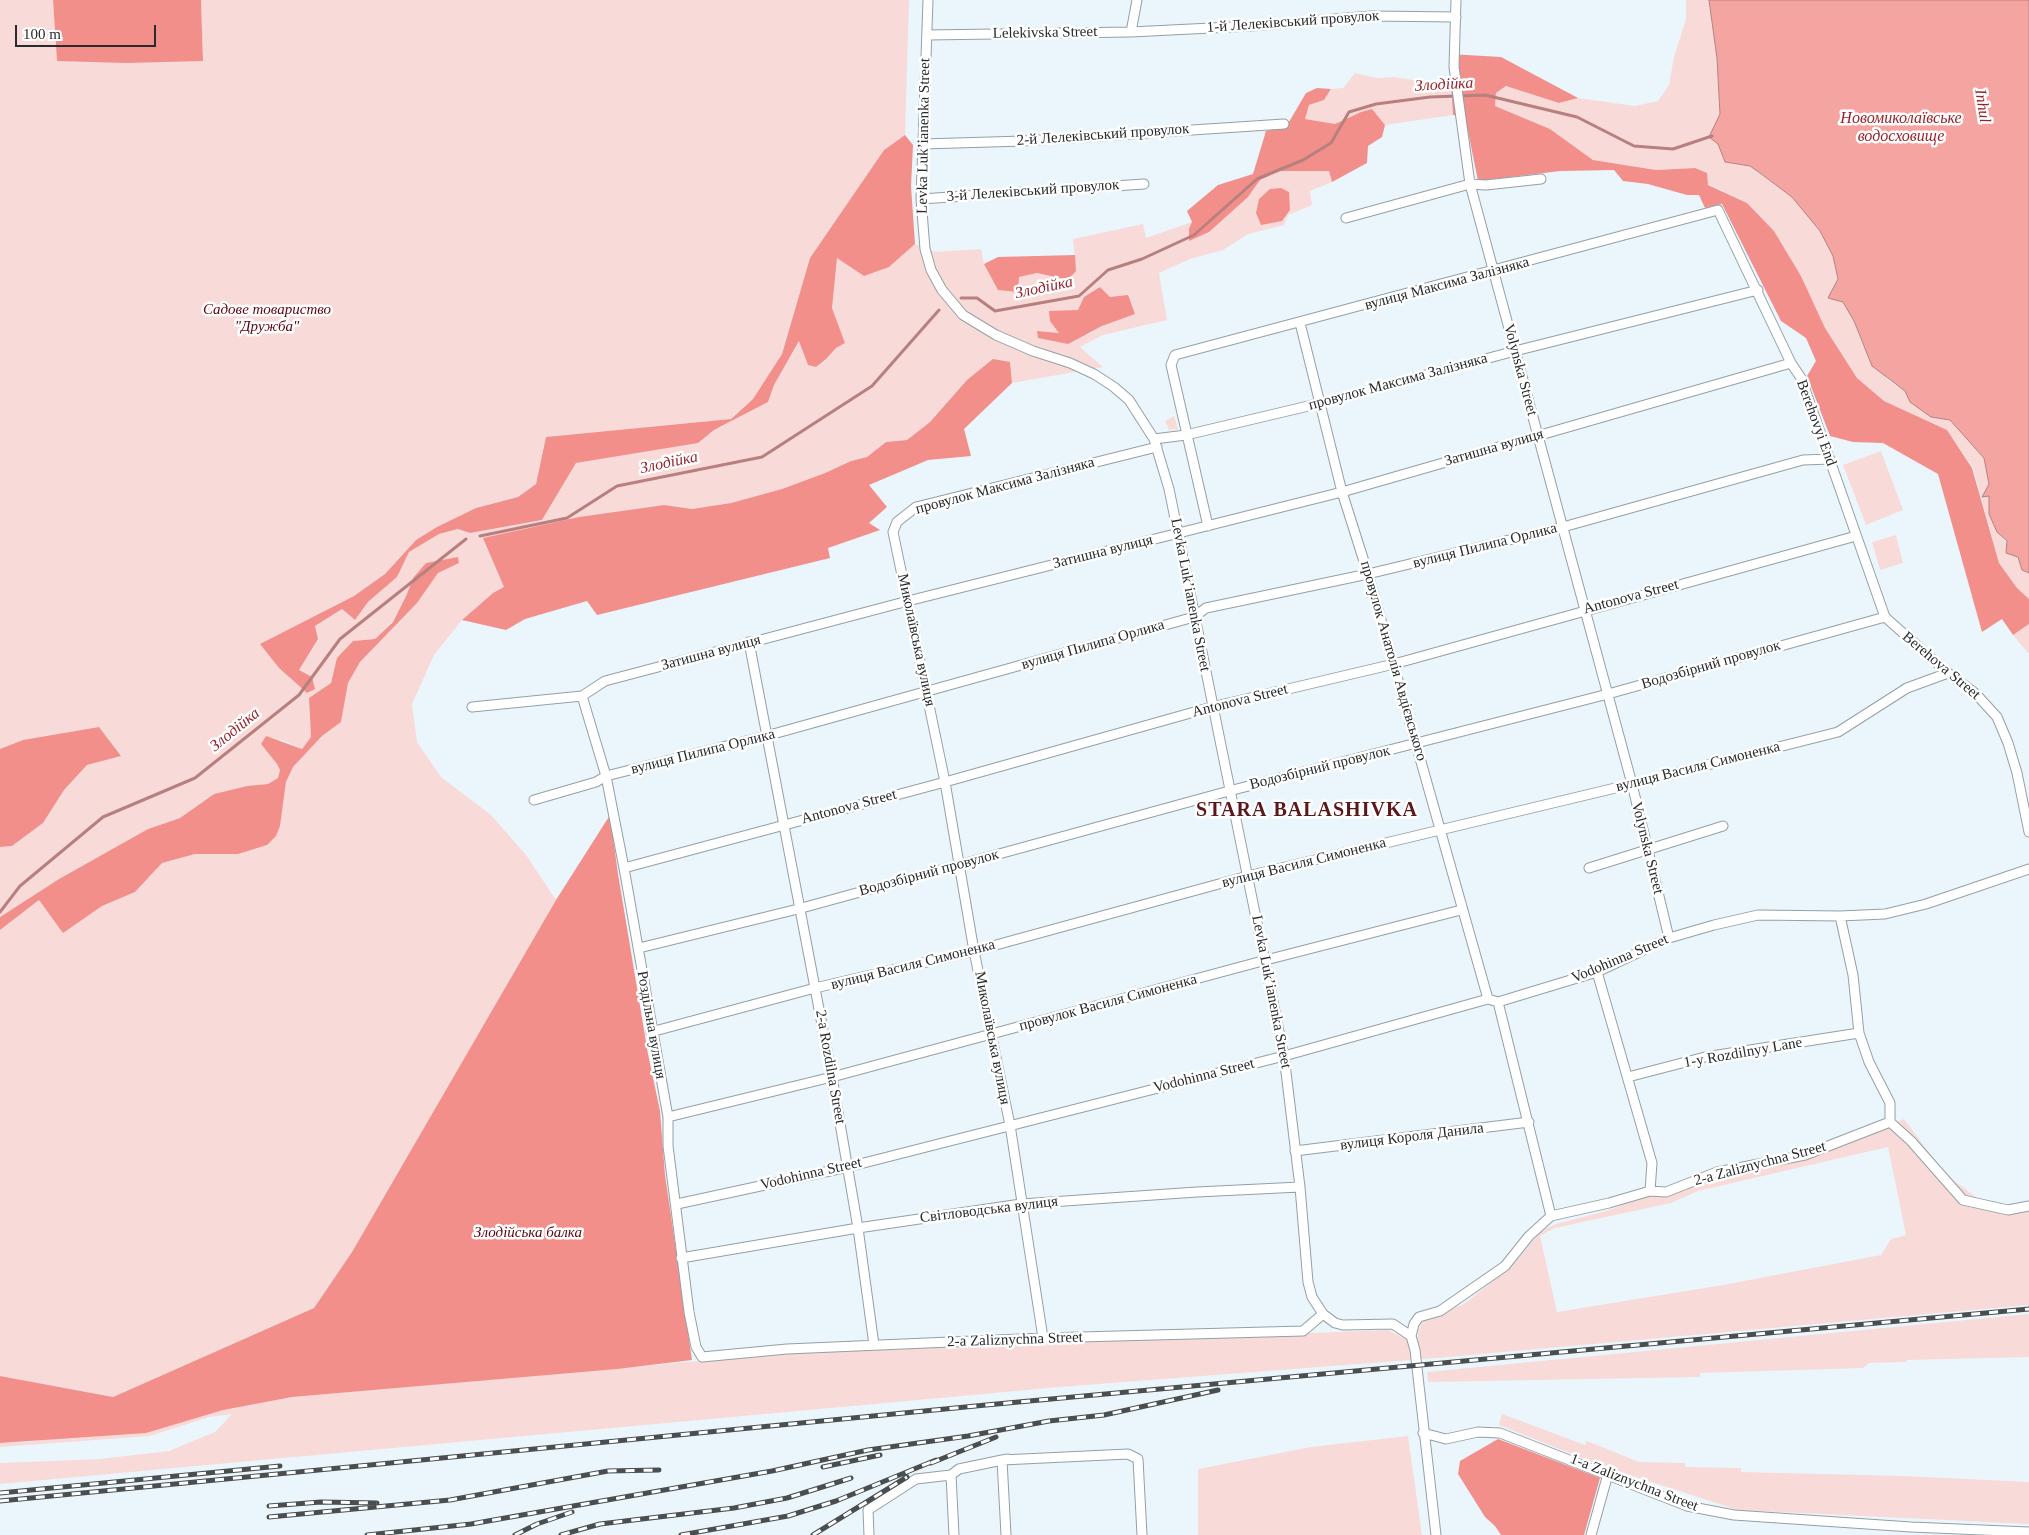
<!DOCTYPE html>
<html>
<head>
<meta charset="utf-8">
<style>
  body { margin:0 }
  #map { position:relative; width:2029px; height:1535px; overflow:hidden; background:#eaf6fc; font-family:"Times New Roman",serif }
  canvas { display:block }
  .scale { position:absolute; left:15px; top:25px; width:141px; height:22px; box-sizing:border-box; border:2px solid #272b2d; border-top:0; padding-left:6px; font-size:15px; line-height:18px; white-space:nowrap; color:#272b2d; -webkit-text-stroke:4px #fff; paint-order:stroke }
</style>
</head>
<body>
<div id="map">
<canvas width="2029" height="1535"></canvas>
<div class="scale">100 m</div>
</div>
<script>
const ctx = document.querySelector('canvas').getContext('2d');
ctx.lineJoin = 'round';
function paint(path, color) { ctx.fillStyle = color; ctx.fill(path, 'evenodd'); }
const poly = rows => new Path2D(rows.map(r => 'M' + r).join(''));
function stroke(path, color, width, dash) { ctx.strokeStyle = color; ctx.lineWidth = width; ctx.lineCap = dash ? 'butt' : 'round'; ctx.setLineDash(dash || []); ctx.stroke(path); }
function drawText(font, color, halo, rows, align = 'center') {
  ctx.font = font + ' "Times New Roman",serif'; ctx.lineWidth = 5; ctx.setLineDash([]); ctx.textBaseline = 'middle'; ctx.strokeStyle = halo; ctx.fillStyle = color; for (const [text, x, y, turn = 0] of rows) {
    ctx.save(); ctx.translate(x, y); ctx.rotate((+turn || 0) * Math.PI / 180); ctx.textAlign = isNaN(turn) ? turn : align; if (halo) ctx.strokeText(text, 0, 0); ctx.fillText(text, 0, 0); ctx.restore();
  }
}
paint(poly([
  [0,0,53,0,57,61,203,61,201,0,909,0,905,135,884,150,810,258,782,354,753,399,730,419,546,437,536,484,518,497,476,508,416,540,385,574,354,596,261,644,279,668,307,693,299,670,318,639,315,626,342,609,355,620,368,602,397,577,409,552,439,534,459,529,470,533,542,520,576,463,698,442,714,430,768,402,774,385,800,340,826,359,836,348,845,343,832,308,837,257,889,267,915,244,936,252,981,249,984,264,1018,291,1018,277,1037,273,1068,280,1076,271,1073,239,1143,224,1146,238,1192,222,1248,197,1260,180,1279,171,1329,171,1332,182,1310,191,1312,205,1288,215,1284,225,1248,234,1223,250,1190,259,1159,273,1167,320,1103,335,1080,347,1103,367,1012,383,1010,362,967,380,930,422,907,440,886,442,867,457,851,461,825,473,782,489,731,503,692,509,664,505,579,517,542,527,504,588,493,593,462,620,434,655,412,704,417,742,441,777,491,815,526,855,556,900,352,1252,314,1308,113,1397,0,1376,0,930,39,900,64,932,102,906,135,892,162,863,195,854,238,854,280,826,286,782,293,767,322,736,341,722,348,683,360,662,417,603,438,573,459,563,458,557,413,578,407,594,393,621,375,639,353,641,338,658,331,683,309,698,311,737,302,749,282,740,261,744,277,764,280,770,278,778,268,784,247,786,214,794,180,818,148,829,59,879,0,917,0,847,12,846,43,823,64,790,87,765,121,756,99,727,24,740,0,749],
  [1079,310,1135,314,1102,326,1087,335,1039,338,1038,331,1059,333],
  [1686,0,1709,0,1717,58,1720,114,1718,144,1725,162,1750,166,1792,197,1820,231,1833,256,1838,279,1829,298,1843,302,1854,321,1862,344,1888,380,1905,391,1910,402,1931,417,1950,420,1984,458,1989,484,1982,496,1989,496,1989,514,1997,532,2018,557,2022,570,2029,573,2029,599,2017,588,1999,563,1973,468,1947,430,1884,401,1857,378,1825,328,1801,276,1774,231,1747,203,1708,184,1695,168,1656,170,1593,160,1550,129,1495,106,1496,93,1506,86,1559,103,1578,98,1635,106,1658,101,1669,85,1674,57,1686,19],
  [1355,73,1377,78,1394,77,1432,83,1450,79,1453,115,1385,125,1371,110,1361,112,1335,124,1305,119,1309,105,1324,100,1331,89,1343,88],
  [1174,416,1178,429,1169,430,1165,421],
  [1881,451,1903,510,1866,525,1843,465],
  [1896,535,1903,563,1880,570,1872,542],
  [2029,624,2029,654,2013,635],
  [1904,1119,1945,1174,1983,1202,2008,1207,2029,1201,2029,1305,1437,1358,1060,1387,0,1484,0,1463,100,1459,169,1451,215,1432,232,1414,209,1417,150,1436,0,1447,0,1443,29,1442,292,1397,778,1354,1388,1330,1404,1338,1418,1337,1418,1331,1424,1320,1464,1304,1513,1265,1541,1231,1556,1224,1610,1210,1647,1195,1662,1196,1727,1174,1805,1159],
  [1888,1147,1906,1235,1891,1239,1881,1255,1723,1285,1557,1312,1540,1236,1555,1228,1671,1203,1698,1191],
  [2029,1314,2029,1357,1907,1360,1906,1362,1869,1363,1863,1368,1700,1373,1700,1377,1428,1382,1427,1372],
  [1502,1414,1585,1445,1587,1441,1639,1462,1685,1463,1685,1467,1741,1468,1741,1472,1904,1476,2029,1482,2029,1524,1738,1510,1602,1466,1499,1425],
  [1408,1436,1422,1535,1198,1535,1198,1469,1311,1447]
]), '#f8dbd9');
paint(poly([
  [53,0,201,0,203,61,126,63,57,61],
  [1449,54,1501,57,1578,98,1559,103,1506,86,1496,93,1495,106,1550,129,1593,160,1656,170,1695,168,1707,173,1708,185,1747,203,1774,231,1801,276,1825,328,1857,378,1884,401,1947,430,1972,468,1999,563,2017,588,2029,599,2029,624,2013,635,2002,619,1982,632,1938,474,1883,443,1853,442,1830,436,1807,376,1816,361,1806,338,1781,321,1722,204,1705,208,1699,195,1687,195,1648,184,1623,181,1614,170,1560,171,1478,181,1465,116,1453,115],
  [1317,88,1331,89,1324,100,1309,105,1305,119,1335,124,1361,112,1372,109,1385,125,1382,137,1368,146,1367,163,1332,182,1329,171,1279,171,1260,180,1248,197,1209,232,1189,241,1189,229,1192,222,1187,211,1218,185,1253,174,1266,131,1286,127,1306,93],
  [905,135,913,145,911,186,915,244,889,267,864,276,837,258,832,308,845,343,836,348,826,359,816,367,808,365,799,341,774,385,768,402,714,430,698,443,576,463,542,520,470,533,458,529,439,534,409,552,397,577,368,602,355,620,342,609,315,626,318,639,299,670,312,677,315,689,307,693,279,668,260,644,354,596,385,574,416,540,437,527,476,508,518,497,536,484,546,437,731,419,753,399,782,354,810,258,884,150],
  [1281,188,1289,192,1290,210,1282,221,1261,225,1256,213,1259,199,1270,189],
  [1075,255,1076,271,1068,280,1037,273,1019,277,1018,292,998,290,984,264,998,257],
  [1100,287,1110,297,1128,295,1135,314,1102,326,1068,344,1038,338,1037,331,1059,333,1050,321,1049,311,1078,310,1084,297],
  [993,359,1010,362,1012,383,964,429,971,456,928,460,869,485,887,507,869,523,880,530,828,548,830,558,597,615,587,601,525,619,506,630,462,620,493,593,504,587,483,538,579,517,664,505,692,509,731,503,782,489,825,473,851,461,867,457,886,442,907,440,930,422,967,380],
  [458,557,459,563,438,573,417,603,360,662,348,683,341,722,322,736,293,767,286,782,280,826,276,836,267,845,238,854,195,854,162,863,135,892,102,906,63,933,39,900,0,930,0,917,59,879,148,829,180,818,214,794,247,786,268,784,278,778,280,770,277,764,261,744,266,736,302,749,311,737,309,698,331,683,337,658,353,641,375,639,393,622,407,594,413,578,426,563],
  [99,727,121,756,87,765,64,790,43,823,12,846,0,847,0,749,23,740],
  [610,815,618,874,648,1054,660,1111,665,1175,692,1360,617,1369,292,1397,223,1410,146,1433,0,1443,0,1376,113,1397,314,1308,352,1252,556,900],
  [1498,1439,1600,1478,1584,1535,1501,1535,1495,1526,1485,1517,1458,1474,1460,1461]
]), '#f28f8b');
const water = poly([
  [1709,0,2029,0,2029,573,2022,570,2018,557,2006,553,2007,541,1997,532,1989,514,1989,496,1982,497,1989,484,1984,458,1950,420,1931,417,1910,402,1905,391,1872,366,1854,321,1843,302,1828,298,1838,279,1833,256,1820,231,1792,197,1760,173,1750,166,1725,162,1718,144,1709,137,1720,114,1717,58,1709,0]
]);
paint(water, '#f5a5a1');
stroke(water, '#b7807e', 1);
stroke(poly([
  [961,298,977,298,995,311,1079,296,1108,270,1142,259,1194,235,1257,179,1303,160,1331,143,1349,112,1376,104,1430,97,1485,95,1577,117,1634,146,1673,149,1712,136],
  [480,536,567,518,617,486,762,457,872,386,939,310],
  [0,912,20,886,103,817,195,778,299,695,340,639,466,539]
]), '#b7807e', 3);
const minor = poly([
  [928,0,921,199,925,249,931,270,942,290,963,315,996,335,1033,351,1070,363,1094,374,1114,387,1129,400,1154,439,1169,489,1284,1056,1300,1187,1308,1282,1312,1297,1323,1314,1335,1323,1343,1325,1393,1324,1411,1336,1415,1350,1436,1535],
  [1456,0,1454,67,1470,184,1632,784,1669,938],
  [1131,32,1251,26,1371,16,1456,17],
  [927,35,1131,32,1137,0],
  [922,144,1024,141,1284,124],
  [921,199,1144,184],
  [1346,218,1470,184,1486,185,1541,179],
  [1300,323,1342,492,1368,574,1488,999],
  [1154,439,1186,435,1321,403,1515,351,1758,290],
  [1208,526,1171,365,1175,355,1718,210,1791,363,1801,378,1885,617,1948,673,1976,694,1997,717,2008,743,2017,773,2029,832],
  [749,642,832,1077,858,1228,874,1345],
  [582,696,606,776,624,868,668,1117,668,1146,689,1312,696,1347,702,1357,787,1349,1043,1338,1303,1331,1323,1314],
  [472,707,582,696,605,681,908,601,1342,492,1791,363],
  [534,800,596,782,606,776,766,736,1194,617,1206,608,1368,574,1563,527,1803,460,1830,459],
  [624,868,945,782,1212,707,1394,664,1856,536],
  [1589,868,1723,826],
  [1840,916,1853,975,1859,1033,1869,1062,1890,1103,1890,1122],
  [639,948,798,909,1229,791,1608,694,1885,617],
  [1597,972,1652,1163,1650,1191],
  [1498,1002,1551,1216],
  [651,1032,815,988,974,951,1248,876,1632,784,1838,732,1907,688,1948,673],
  [1628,1077,1705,1057,1859,1033],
  [668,1117,832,1077,1266,960,1461,910],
  [1295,1151,1529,1122],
  [677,1204,848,1167,1284,1056,1488,999,1498,1002,1597,972,1669,938,1714,925,1758,915,1840,916,1885,914,1926,904,2029,869],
  [681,1258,858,1228,1021,1204,1197,1192,1300,1187],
  [1411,1336,1414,1324,1419,1317,1440,1311,1505,1266,1529,1236,1551,1216,1609,1203,1650,1191,1666,1192,1717,1172,1805,1155,1890,1122,1911,1141,1963,1200,2008,1210,2029,1206],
  [1043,1338,1010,1125,974,951,945,782,893,532,897,522,916,507,1157,447],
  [1423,1433,1446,1439,1478,1432,1500,1433,1687,1506,1734,1515,1911,1527,2029,1532],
  [951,1475,954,1535],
  [869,1535,868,1510,916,1479,951,1475,959,1469,1002,1460,1128,1454,1138,1459,1142,1535],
  [1006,1535,1002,1460,1008,1459],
  [1591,1535,1608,1474]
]);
stroke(minor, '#94a0a5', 11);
stroke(minor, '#fff', 9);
const rail = poly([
  [931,1463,996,1437],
  [823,1467,880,1455],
  [0,1493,280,1466],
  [0,1501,986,1405,2029,1309],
  [269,1506,321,1502,377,1503],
  [269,1517,450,1500,608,1471,659,1470],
  [367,1535,471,1524,772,1471,868,1450,968,1436,1049,1421,1104,1415,1218,1390],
  [515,1535,537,1524,572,1512],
  [561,1535,600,1524,734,1508,787,1498,851,1478],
  [681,1535,788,1516,836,1501,936,1460],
  [813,1535,907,1477]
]);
stroke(rail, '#494e51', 5);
stroke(rail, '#fff', 3, [9]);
drawText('15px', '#272b2d', '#fff', [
  ["1-й Лелеківський провулок",1293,22,-4],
  ["Lelekivska Street",1045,33,-1],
  ["2-й Лелеківський провулок",1103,135,-4],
  ["Levka Lukʼianenka Street",924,136,-89],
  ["3-й Лелеківський провулок",1033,191,-4],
  ["вулиця Максима Залізняка",1447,284,-15],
  ["Volynska Street",1520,370,75],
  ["провулок Максима Залізняка",1398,382,-15],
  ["Berehovyi End",1816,423,70],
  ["Затишна вулиця",1494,448,-16],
  ["провулок Максима Залізняка",1005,486,-15],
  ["вулиця Пилипа Орлика",1485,546,-14],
  ["Затишна вулиця",1103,552,-14],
  ["Levka Lukʼianenka Street",1190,595,79],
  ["Antonova Street",1631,597,-15],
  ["Миколаївська вулиця",916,640,78],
  ["вулиця Пилипа Орлика",1093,645,-16],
  ["Затишна вулиця",711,653,-15],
  ["провулок Анатолія Авдієвського",1393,661,74],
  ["Водозбірний провулок",1711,665,-16],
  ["Berehova Street",1941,666,40],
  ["Antonova Street",1240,701,-14],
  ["вулиця Пилипа Орлика",703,752,-14],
  ["вулиця Василя Симоненка",1698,767,-14],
  ["Водозбірний провулок",1320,768,-14],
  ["Antonova Street",849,807,-15],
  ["Volynska Street",1647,848,76],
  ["вулиця Василя Симоненка",1304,863,-14],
  ["Водозбірний провулок",929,873,-15],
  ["Vodohinna Street",1620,959,-23],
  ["вулиця Василя Симоненка",913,965,-14],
  ["Levka Lukʼianenka Street",1271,992,79],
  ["провулок Василя Симоненка",1108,1003,-15],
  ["Роздільна вулиця",651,1025,80],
  ["Миколаївська вулиця",992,1038,79],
  ["1-y Rozdilnyy Lane",1743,1053,-10],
  ["2-a Rozdilna Street",830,1067,80],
  ["Vodohinna Street",1204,1076,-14],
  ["вулиця Короля Данила",1412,1137,-7],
  ["2-a Zaliznychna Street",1760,1164,-15],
  ["Vodohinna Street",811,1174,-13],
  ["Світловодська вулиця",989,1210,-7],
  ["2-a Zaliznychna Street",1015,1340,-2],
  ["1-a Zaliznychna Street",1634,1483,21]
]);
drawText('italic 15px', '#5f0410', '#fff', [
  ["Садове товариство",267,310],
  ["\"Дружба\"",267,327],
  ["Злодійська балка",528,1233]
]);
drawText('italic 16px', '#96232b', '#fff', [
  ["Злодійка",1444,85,-3],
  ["Inhul",1982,106,81],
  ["Новомиколаївське",1901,119],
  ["водосховище",1901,137],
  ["Злодійка",1044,288,-12],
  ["Злодійка",669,463,-12],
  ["Злодійка",235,730,-39]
]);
ctx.letterSpacing = '1px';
drawText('bold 20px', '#5c171a', '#fff', [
  ["STARA BALASHIVKA",1307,811]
]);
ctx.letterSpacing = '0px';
</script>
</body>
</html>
